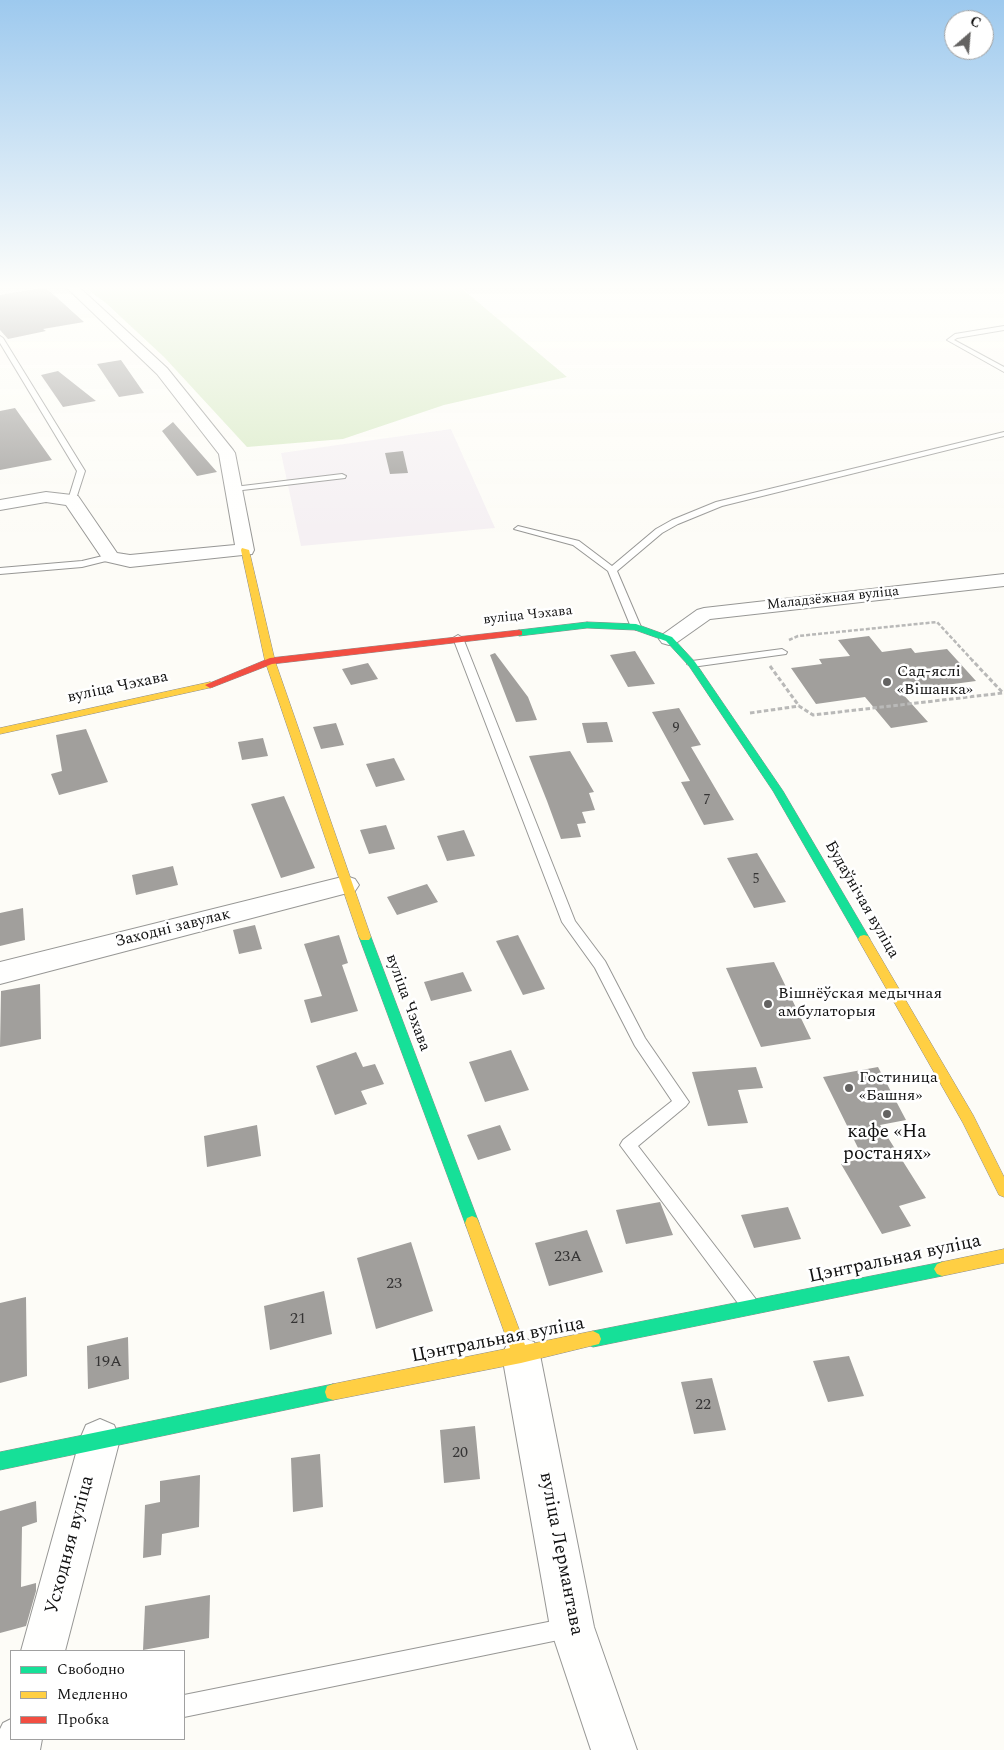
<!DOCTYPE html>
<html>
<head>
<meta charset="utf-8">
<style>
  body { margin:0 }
  #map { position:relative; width:1004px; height:1750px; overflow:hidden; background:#fdfcf7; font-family:Spectral,serif }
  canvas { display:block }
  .legend { position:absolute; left:10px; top:1650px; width:175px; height:90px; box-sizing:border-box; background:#fff; border:1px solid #a0a0a0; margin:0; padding:6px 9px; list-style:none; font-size:15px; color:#111 }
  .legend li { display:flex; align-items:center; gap:10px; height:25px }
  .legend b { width:25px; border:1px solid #a0a0a0 }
  .north { position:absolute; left:944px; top:10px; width:50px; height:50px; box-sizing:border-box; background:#fff; border:1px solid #a0a0a0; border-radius:50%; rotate:27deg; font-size:14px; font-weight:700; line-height:20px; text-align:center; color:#111 }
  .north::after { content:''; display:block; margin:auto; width:18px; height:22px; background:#646362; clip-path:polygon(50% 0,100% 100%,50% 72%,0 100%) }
</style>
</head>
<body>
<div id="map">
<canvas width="1004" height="1750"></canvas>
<ul class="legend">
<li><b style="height:6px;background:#16e098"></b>Свободно</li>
<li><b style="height:6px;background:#ffcf43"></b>Медленно</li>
<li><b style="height:6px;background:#f24e42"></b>Пробка</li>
</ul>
<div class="north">С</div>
</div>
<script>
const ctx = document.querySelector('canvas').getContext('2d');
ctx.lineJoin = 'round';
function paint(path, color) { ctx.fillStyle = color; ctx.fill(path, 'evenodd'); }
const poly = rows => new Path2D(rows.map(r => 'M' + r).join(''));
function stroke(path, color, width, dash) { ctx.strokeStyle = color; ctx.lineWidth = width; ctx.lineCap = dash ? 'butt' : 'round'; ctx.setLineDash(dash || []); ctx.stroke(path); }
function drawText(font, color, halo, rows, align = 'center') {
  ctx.font = font + ' Spectral,serif'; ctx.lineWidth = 5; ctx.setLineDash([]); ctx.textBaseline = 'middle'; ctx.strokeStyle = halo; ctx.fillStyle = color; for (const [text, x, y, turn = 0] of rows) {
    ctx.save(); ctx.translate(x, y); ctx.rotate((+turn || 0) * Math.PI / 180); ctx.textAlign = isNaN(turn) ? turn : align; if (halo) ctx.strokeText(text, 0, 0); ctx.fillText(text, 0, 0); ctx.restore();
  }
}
paint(poly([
  [451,429,495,528,301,546,281,453]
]), '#f5f0f3');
paint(poly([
  [85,287,460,287,567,377,444,405,343,439,247,447,164,357,107,304]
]), '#d8eac5');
paint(poly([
  [45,287,84,322,43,329,46,331,8,339,0,330,0,295],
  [121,360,144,393,119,397,97,364],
  [58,371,96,401,63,407,41,375],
  [15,408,52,460,0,470,0,411],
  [173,422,217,472,197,476,162,431],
  [403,451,408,473,390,474,385,453],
  [869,636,882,652,911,648,915,653,947,649,976,681,900,691,928,722,891,728,865,697,816,704,791,668,822,664,819,659,850,656,838,640],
  [635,651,655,684,628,687,610,655],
  [495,653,528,697,537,720,516,722,490,655],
  [368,663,378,679,351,685,342,669],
  [679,708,701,745,691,747,734,820,704,825,681,782,690,781,652,712],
  [607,722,613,742,587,743,582,723],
  [336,723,344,745,321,749,313,727],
  [86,729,108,782,59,795,51,774,62,771,56,735],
  [263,738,268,756,242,760,238,742],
  [570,751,594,792,589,793,595,810,582,812,586,823,577,824,581,837,561,839,547,801,529,756],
  [394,758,405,780,376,787,366,764],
  [284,796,315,868,281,878,251,804],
  [386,825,395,849,369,854,360,830],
  [464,830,475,856,447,861,437,836],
  [757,853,786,902,754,908,727,858],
  [173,866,178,885,136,895,132,875],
  [427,884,438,902,397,915,387,897],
  [23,908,25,940,0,946,0,913],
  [255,925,262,949,239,954,233,930],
  [339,935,348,963,342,965,358,1011,311,1023,304,1000,322,996,304,944],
  [518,935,545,989,523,995,496,941],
  [774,962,811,1039,761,1047,726,968],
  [463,972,472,991,431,1001,424,982],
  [40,984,41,1039,0,1047,1,991],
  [511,1050,529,1090,485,1102,469,1062],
  [356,1052,363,1067,375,1064,384,1084,361,1091,367,1104,335,1115,316,1066],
  [756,1067,763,1088,738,1090,748,1123,708,1126,692,1072],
  [878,1067,906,1120,880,1125,926,1198,899,1206,911,1226,882,1234,841,1164,863,1158,823,1077],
  [257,1125,261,1156,207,1167,204,1136],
  [500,1125,511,1150,478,1160,467,1135],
  [660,1202,673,1235,626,1244,616,1210],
  [788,1207,801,1239,754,1248,741,1215],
  [587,1230,603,1272,549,1286,535,1243],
  [411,1242,433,1311,376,1329,357,1258],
  [324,1291,332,1334,270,1350,264,1306],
  [26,1297,27,1376,0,1383,0,1303],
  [128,1337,129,1379,88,1389,87,1346],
  [849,1356,864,1396,828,1402,813,1361],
  [712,1378,726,1430,694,1434,681,1382],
  [475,1426,480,1479,444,1483,440,1430],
  [320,1454,323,1507,293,1512,291,1458],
  [200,1475,199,1527,162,1534,161,1555,143,1558,145,1505,160,1502,160,1481],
  [36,1501,37,1522,22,1527,21,1587,36,1583,36,1591,26,1626,0,1633,0,1511],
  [210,1595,209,1638,143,1650,145,1606]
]), '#a19f9c');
const lane = poly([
  [1004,326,1004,330,957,338,954,340,1004,367,1004,372,947,340,955,334,1004,326],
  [0,336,3,338,85,471,75,502,68,500,77,471,0,343,0,336],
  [1004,432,1004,436,722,506,678,524,662,533,617,571,641,627,636,630,631,627,608,571,573,545,514,529,518,526,579,541,612,566,656,529,672,520,716,502,1004,432],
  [342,474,346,476,345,478,234,491,230,489,234,487,342,474],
  [111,554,114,555,114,559,82,567,0,574,0,568,82,561,111,554],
  [458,635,463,638,575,921,605,961,645,1038,689,1102,686,1106,638,1146,755,1298,758,1304,755,1310,749,1312,743,1310,620,1145,623,1140,672,1101,635,1046,595,968,562,922,453,638,458,635],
  [782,649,787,652,786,654,692,667,687,664,692,661,782,649],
  [568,1618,575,1621,578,1628,575,1635,568,1638,184,1717,184,1695,568,1618],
  [11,1731,11,1739,31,1739,28,1747,20,1750,11,1747,8,1739,11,1731]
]);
const street = poly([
  [66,287,79,287,167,368,233,450,235,453,254,550,252,554,130,567,104,561,66,505,46,502,0,510,0,500,46,492,72,495,78,496,117,553,130,555,235,545,219,454,157,374,66,287],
  [1004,574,1004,586,710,619,676,643,669,645,662,643,659,639,662,635,697,610,704,608,1004,574],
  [346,876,355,879,359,885,355,891,0,984,0,962,346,876],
  [521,1337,534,1342,540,1355,594,1627,637,1750,591,1750,550,1627,502,1355,508,1342,521,1337],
  [100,1419,114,1425,120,1439,65,1651,21,1651,80,1439,86,1425,100,1419],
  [11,1719,11,1739,42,1739,40,1750,0,1750,0,1729,3,1723,11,1719]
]);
const fast = poly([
  [587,622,636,624,672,637,695,662,783,791,870,939,868,942,860,942,773,791,689,666,666,641,635,630,587,628,519,636,515,633,519,630,587,622],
  [365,933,369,934,371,937,479,1223,477,1228,472,1230,467,1228,465,1223,359,937,361,934,365,933],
  [942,1262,947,1264,950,1269,947,1274,942,1276,593,1347,587,1344,585,1339,587,1334,593,1331,942,1262],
  [333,1384,339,1386,341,1392,339,1398,333,1400,0,1470,0,1452,333,1384]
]);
const slow = poly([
  [242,548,249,550,275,661,371,937,369,940,361,940,359,937,265,661,241,550,242,548],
  [210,682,215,685,213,687,0,734,0,728,210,682],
  [864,935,868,936,973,1115,1004,1177,1004,1197,999,1195,963,1123,858,939,860,936,864,935],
  [472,1216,477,1218,479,1223,525,1345,593,1331,599,1334,601,1339,599,1344,521,1363,333,1400,327,1398,325,1392,327,1386,333,1384,510,1348,465,1223,467,1218,472,1216],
  [1004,1249,1004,1263,942,1276,937,1274,934,1269,937,1264,942,1262,1004,1249]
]);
const jam = poly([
  [519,630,522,631,522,635,272,664,213,687,210,688,205,685,270,658,519,630]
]);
stroke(lane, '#979795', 2);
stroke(street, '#979795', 2);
stroke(fast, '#8e8d8b', 1);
stroke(slow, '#8e8d8b', 1);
stroke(jam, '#8e8d8b', 1);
stroke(poly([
  [789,640,798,636,937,622,973,661]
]), '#b9b9b8', 2.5, [4, 2]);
stroke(poly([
  [770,666,799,706],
  [750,713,799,706,813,715,1003,693,972,660]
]), '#b9b9b8', 3, [4.5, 2.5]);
paint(lane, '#fffffe');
paint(street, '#fffffe');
paint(fast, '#16e098');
paint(slow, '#ffcf43');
paint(jam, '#f24e42');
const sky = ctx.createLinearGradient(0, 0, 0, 532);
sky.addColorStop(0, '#9dc9ee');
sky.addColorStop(0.54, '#fefefb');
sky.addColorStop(1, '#fefefb00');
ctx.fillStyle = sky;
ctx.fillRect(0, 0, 1004, 532);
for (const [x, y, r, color] of [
  [887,682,5,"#646362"],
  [768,1004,5,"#646362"],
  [849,1088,5,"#646362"],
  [887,1114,5,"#646362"]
]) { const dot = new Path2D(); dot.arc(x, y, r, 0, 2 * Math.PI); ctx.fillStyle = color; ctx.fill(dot); stroke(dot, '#fff', 2); }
drawText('14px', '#111', '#fff', [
  ["Маладзёжная вуліца",833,599,-6],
  ["вуліца Чэхава",528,616,-6]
]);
drawText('14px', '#353434', null, [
  ["9",676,729],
  ["7",707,801],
  ["5",756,880]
]);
drawText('16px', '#111', '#fff', [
  ["Сад-яслі",897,673],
  ["«Вішанка»",897,691],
  ["Вішнёўская медычная",778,995],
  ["амбулаторыя",778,1013],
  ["Гостиница",859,1079],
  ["«Башня»",859,1097]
], 'left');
drawText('16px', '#111', '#fff', [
  ["вуліца Чэхава",118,688,-12],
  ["Будаўнічая вуліца",861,900,60],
  ["Заходні завулак",173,929,-14],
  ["вуліца Чэхава",407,1003,70]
]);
drawText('16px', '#353434', null, [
  ["23А",568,1258],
  ["23",394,1285],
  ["21",298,1320],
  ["19А",108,1363],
  ["22",703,1406],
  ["20",460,1454]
]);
drawText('19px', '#111', '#fff', [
  ["кафе «На",887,1133],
  ["ростанях»",887,1155]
]);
drawText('19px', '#111', '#fff', [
  ["Цэнтральная вуліца",895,1260,-12],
  ["Цэнтральная вуліца",498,1341,-11],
  ["Усходняя вуліца",71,1545,-75],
  ["вуліца Лермантава",560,1554,79]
]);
</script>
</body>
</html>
